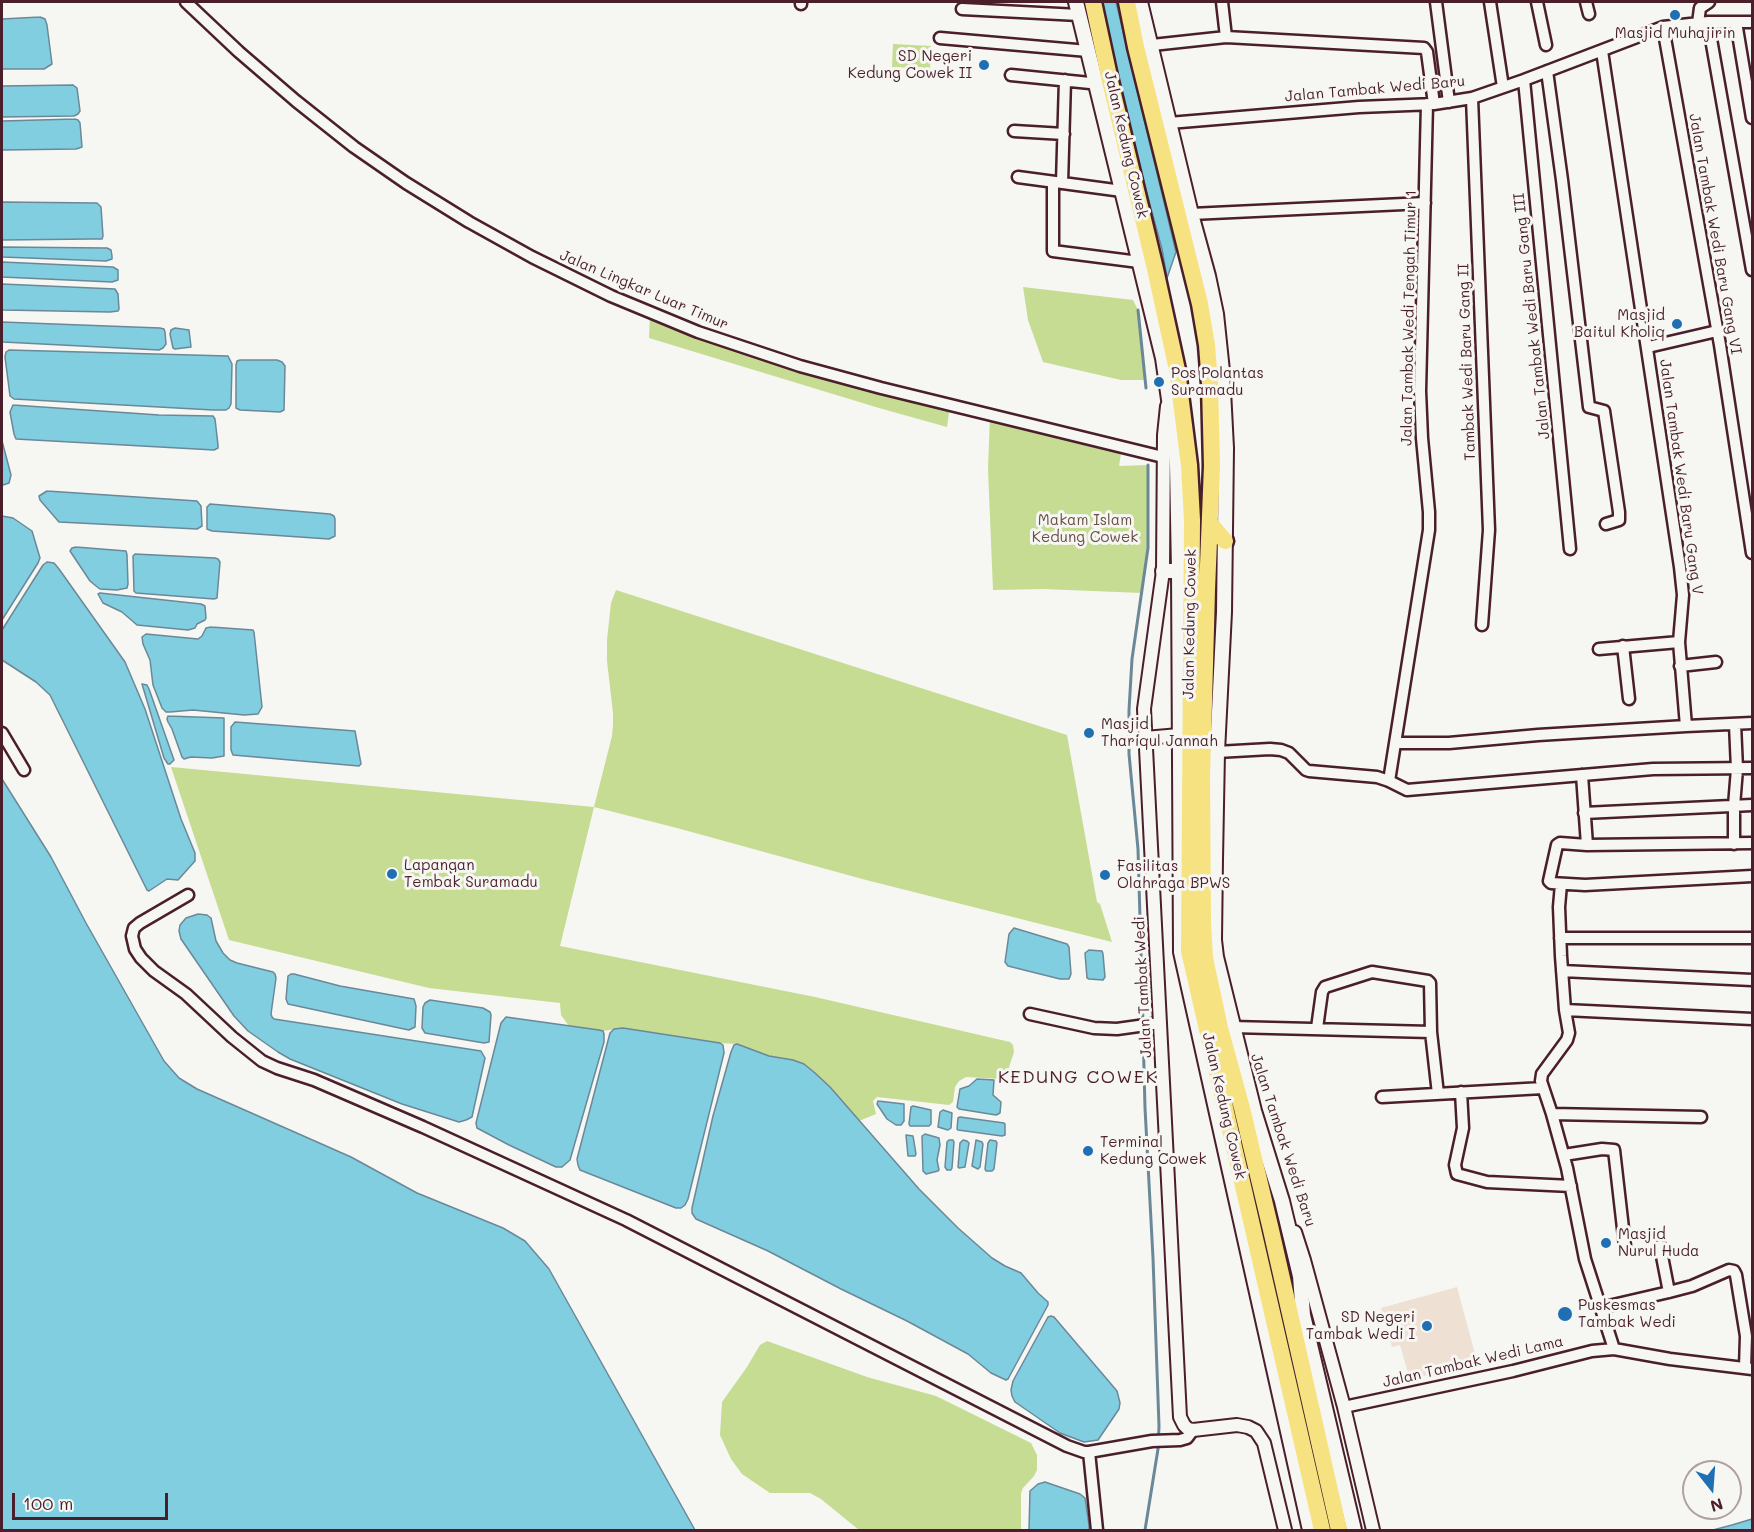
<!DOCTYPE html>
<html>
<head>
<meta charset="utf-8">
<style>
  body { margin:0 }
  #map { position:relative; width:1754px; height:1532px; overflow:hidden; background:#f6f6f2; font-family:Mali,sans-serif }
  canvas { display:block }
  .frame { position:absolute; inset:0; border:3px solid #4a1f2b; pointer-events:none }
  .north { position:absolute; left:1682px; top:1460px; width:60px; height:60px; box-sizing:border-box; background:#f6f6f2; border:2px solid #b1a0a2; border-radius:50%; rotate:163deg; font-size:16px; font-weight:700; line-height:24px; text-align:center; color:#4a1f2b }
  .north::after { content:''; display:block; margin:auto; width:21px; height:27px; background:#1f6fb2; clip-path:polygon(50% 0,100% 100%,50% 72%,0 100%) }
  .scale { position:absolute; left:12px; top:1493px; width:156px; height:27px; box-sizing:border-box; border:3px solid #4a1f2b; border-top:0; padding-left:8px; font-size:18px; line-height:21px; white-space:nowrap; color:#4a1f2b; -webkit-text-stroke:4px #f6f6f2; paint-order:stroke }
</style>
</head>
<body>
<div id="map">
<canvas width="1754" height="1532"></canvas>
<div class="frame"></div>
<div class="north">N</div>
<div class="scale">100 m</div>
</div>
<script>
const ctx = document.querySelector('canvas').getContext('2d');
ctx.lineJoin = 'round';
function paint(path, color) { ctx.fillStyle = color; ctx.fill(path, 'evenodd'); }
const poly = rows => new Path2D(rows.map(r => 'M' + r).join(''));
function stroke(path, color, width, dash) { ctx.strokeStyle = color; ctx.lineWidth = width; ctx.lineCap = dash ? 'butt' : 'round'; ctx.setLineDash(dash || []); ctx.stroke(path); }
function drawText(font, color, halo, rows, align = 'center') {
  ctx.font = font + ' Mali,sans-serif'; ctx.lineWidth = 6; ctx.setLineDash([]); ctx.textBaseline = 'middle'; ctx.strokeStyle = halo; ctx.fillStyle = color; for (const [text, x, y, turn = 0] of rows) {
    ctx.save(); ctx.translate(x, y); ctx.rotate((+turn || 0) * Math.PI / 180); ctx.textAlign = isNaN(turn) ? turn : align; if (halo) ctx.strokeText(text, 0, 0); ctx.fillText(text, 0, 0); ctx.restore();
  }
}
paint(poly([
  [1457,1287,1477,1361,1410,1380,1400,1345,1392,1347,1381,1308]
]), '#eee1d4');
paint(poly([
  [893,44,931,46,930,69,892,67],
  [1023,287,1133,300,1138,310,1146,380,1121,380,1043,362,1028,320],
  [650,312,698,332,950,405,947,427,879,408,649,338],
  [990,415,1122,447,1119,466,1148,465,1148,548,1142,593,1043,589,993,590,988,469],
  [616,590,1067,735,1097,902,1100,904,1112,942,866,880,677,828,594,807,560,946,815,997,1010,1042,1013,1045,1014,1052,1006,1076,1001,1079,966,1077,959,1081,955,1087,953,1102,949,1105,877,1097,873,1101,876,1114,859,1121,830,1087,804,1064,793,1060,769,1056,737,1044,720,1043,623,1028,603,1031,569,1026,561,1015,560,1003,429,988,229,940,171,767,594,807,612,736,613,725,613,713,607,661,607,640,611,603],
  [767,1341,867,1377,936,1396,1031,1443,1037,1455,1037,1470,1034,1476,1023,1488,1021,1493,1021,1530,859,1530,821,1499,810,1493,770,1493,742,1474,731,1459,720,1435,722,1402,747,1367,760,1345]
]), '#c5dc92');
const water = poly([
  [1100,2,1116,2,1176,252,1167,278,1162,249,1143,179,1100,2],
  [40,17,45,19,47,25,52,64,44,69,2,69,2,19,40,17],
  [73,85,77,88,80,111,78,114,74,116,2,117,2,86,73,85],
  [75,119,78,120,80,123,82,147,76,149,2,150,2,121,75,119],
  [2,202,97,203,101,207,103,236,102,239,92,239,2,240,2,202],
  [2,247,107,248,111,250,112,256,112,259,106,261,2,257,2,247],
  [2,262,113,267,118,270,118,280,112,282,2,277,2,262],
  [2,284,115,289,118,294,119,309,118,311,110,312,3,310,2,309,2,284],
  [2,322,160,328,164,329,165,332,166,344,163,348,159,350,3,342,2,340,2,322],
  [175,328,189,330,191,347,175,349,173,348,170,334,171,330,175,328],
  [9,350,228,356,232,364,231,404,229,408,226,410,213,410,14,399,10,396,5,357,6,352,9,350],
  [240,360,277,360,282,362,285,366,284,410,280,412,240,410,236,408,236,365,237,361,240,360],
  [13,405,159,415,213,416,215,419,218,445,218,448,214,450,16,439,14,434,10,412,13,405],
  [2,441,11,475,9,483,3,485,2,485,2,441],
  [47,491,197,501,201,506,202,526,197,529,59,522,40,500,39,496,47,491],
  [210,504,330,514,334,516,335,519,335,536,329,539,212,531,207,529,207,507,210,504],
  [2,516,13,518,32,531,40,558,38,563,2,620,2,516],
  [76,547,126,551,127,555,128,584,127,588,117,590,100,589,96,586,90,581,70,551,72,548,76,547],
  [135,554,215,558,218,559,220,562,217,598,214,599,136,593,134,591,133,556,135,554],
  [47,562,54,563,59,569,125,662,145,709,181,819,195,853,195,861,178,880,167,879,149,891,147,890,50,695,36,682,2,660,2,630,43,565,47,562],
  [100,593,201,604,205,606,206,618,205,620,197,624,195,628,188,630,137,625,122,612,103,603,98,594,100,593],
  [211,627,253,630,254,632,262,707,258,714,244,715,193,710,170,712,166,712,162,708,153,685,150,660,143,644,142,637,146,634,198,639,202,636,206,628,211,627],
  [142,684,147,685,149,689,174,760,170,764,168,764,164,758,142,684],
  [168,716,224,718,224,756,212,758,191,757,184,759,182,757,172,729,168,722,167,719,168,716],
  [235,722,355,731,361,764,359,766,233,755,231,750,231,727,235,722],
  [2,779,51,857,86,923,164,1061,179,1078,197,1089,351,1157,417,1193,503,1228,525,1241,549,1269,695,1530,2,1530,2,779],
  [198,914,207,915,211,918,216,941,223,953,230,960,237,963,273,972,275,974,276,978,271,1014,272,1017,274,1019,481,1051,485,1058,472,1117,466,1120,459,1122,402,1104,290,1059,278,1052,248,1031,234,1016,181,939,179,931,180,925,186,918,198,914],
  [1014,928,1067,944,1069,947,1071,974,1069,979,1060,979,1008,966,1005,962,1009,934,1014,928],
  [1089,950,1102,951,1103,954,1105,977,1103,980,1089,979,1087,978,1085,953,1089,950],
  [291,974,294,974,340,986,414,999,416,1006,415,1027,409,1030,404,1029,288,1004,286,999,288,976,291,974],
  [430,1000,483,1008,490,1012,491,1015,489,1042,484,1043,425,1033,422,1028,423,1007,425,1003,430,1000],
  [506,1017,599,1030,603,1031,604,1034,604,1042,570,1160,562,1167,556,1167,509,1145,477,1128,476,1123,501,1023,506,1017],
  [623,1028,720,1043,723,1045,724,1053,688,1199,685,1205,681,1208,676,1208,580,1170,578,1165,577,1159,610,1033,614,1029,623,1028],
  [737,1044,769,1056,793,1060,804,1064,815,1073,830,1087,919,1189,958,1228,992,1258,1005,1266,1021,1273,1038,1293,1048,1302,1048,1305,1008,1379,1006,1380,991,1373,968,1354,907,1321,841,1289,768,1251,696,1219,692,1213,692,1208,713,1116,731,1052,734,1045,737,1044],
  [977,1079,994,1080,993,1095,1001,1102,1000,1113,996,1115,959,1109,957,1107,960,1089,969,1086,977,1079],
  [878,1101,904,1104,904,1121,901,1125,896,1125,887,1119,877,1104,878,1101],
  [913,1106,931,1110,931,1124,929,1126,910,1126,909,1124,911,1107,913,1106],
  [943,1110,952,1113,951,1128,948,1130,938,1127,940,1112,943,1110],
  [960,1117,1004,1123,1005,1124,1005,1135,1002,1136,958,1130,957,1129,958,1118,960,1117],
  [925,1134,939,1138,940,1145,937,1160,939,1170,938,1171,926,1174,923,1171,922,1136,925,1134],
  [906,1135,913,1136,916,1154,915,1156,908,1156,906,1135],
  [949,1140,953,1140,954,1142,952,1168,951,1170,947,1170,945,1167,947,1142,949,1140],
  [963,1140,967,1141,969,1143,965,1167,959,1168,958,1167,960,1143,963,1140],
  [976,1140,982,1142,983,1144,980,1167,978,1169,972,1166,976,1140],
  [990,1140,996,1141,997,1143,994,1169,992,1171,986,1171,985,1169,988,1143,990,1140],
  [1051,1316,1054,1317,1117,1391,1120,1403,1119,1409,1098,1440,1084,1442,1060,1433,1015,1402,1012,1396,1011,1390,1013,1381,1048,1317,1051,1316],
  [1045,1482,1080,1494,1085,1498,1089,1525,1089,1530,1029,1530,1030,1491,1038,1484,1045,1482],
  [1752,1519,1752,1530,1713,1530,1732,1525,1752,1519]
]);
paint(water, '#81cee0');
stroke(water, '#6b8898', 1.5);
stroke(poly([
  [1138,310,1146,388],
  [1143,1023,1138,849,1129,754,1129,710,1132,659,1148,548,1148,465],
  [1143,1029,1145,1108,1153,1258,1159,1426,1158,1449,1145,1530]
]), '#6b8898', 3);
const minor = poly([
  [186,2,239,52,296,101,354,147,406,183,469,222,532,257,611,296,698,332,800,366,881,388,1163,457],
  [801,2,801,4],
  [1222,2,1226,37],
  [1436,2,1449,102],
  [1490,2,1503,87],
  [1537,2,1546,45],
  [1586,2,1589,14],
  [962,9,1079,15],
  [1708,22,1752,270],
  [1736,22,1752,118],
  [1698,23,1700,8,1709,2],
  [1663,27,1720,345,1752,553],
  [940,38,1088,51],
  [1143,46,1226,37,1424,48,1427,52,1434,104],
  [1547,71,1562,180,1589,407,1604,411,1619,512,1619,520,1606,524],
  [1011,75,1090,83,1101,82],
  [1524,80,1570,549],
  [1472,98,1489,530,1482,625],
  [1169,123,1359,107,1434,104,1472,98,1524,80,1663,27,1708,22,1752,22],
  [1014,131,1064,134],
  [1018,177,1122,191],
  [1053,182,1053,251,1139,262],
  [1062,183,1065,80],
  [1191,214,1425,203],
  [1648,347,1717,331],
  [1623,646,1629,699],
  [1599,649,1679,642],
  [1680,666,1716,662],
  [1686,726,1752,723],
  [2,733,24,770],
  [1395,743,1449,743,1538,735,1686,726,1679,642,1683,595,1680,567,1602,51],
  [1217,752,1270,749,1281,750,1289,753,1306,770,1309,771,1377,777,1389,781,1407,790,1653,769,1752,768],
  [1582,775,1587,845],
  [1389,781,1429,530,1429,512,1422,438,1420,391,1427,104],
  [1584,813,1752,805],
  [1752,843,1587,845,1560,843,1557,845,1549,881,1551,883,1585,885,1752,876],
  [1734,844,1734,806,1737,769,1735,724],
  [1561,884,1559,907,1561,956,1565,1010,1569,1033,1567,1040,1542,1074,1541,1081,1552,1114,1567,1168,1585,1259,1614,1349],
  [188,895,140,923,134,928,132,936,135,949,141,958,154,971,186,994,232,1037,262,1061,277,1068,314,1080,423,1127,626,1220,1067,1446,1084,1452,1089,1452,1152,1441,1180,1440,1187,1438,1193,1430],
  [1560,938,1752,938],
  [1562,971,1752,980],
  [1565,1010,1752,1019],
  [1030,1014,1094,1028,1117,1029,1160,1023],
  [1232,1027,1431,1032],
  [1317,1028,1322,992,1325,987,1372,972,1428,981,1430,983,1431,1032,1438,1094],
  [1461,1092,1463,1128,1455,1165,1457,1174,1487,1182,1571,1186],
  [1382,1097,1543,1088],
  [1552,1114,1701,1117],
  [1564,1155,1602,1149,1614,1150,1625,1246],
  [1660,1246,1669,1292],
  [1600,1308,1669,1292,1692,1286,1729,1270,1734,1271,1736,1275,1746,1336,1745,1368],
  [1344,1407,1513,1371,1592,1351,1614,1349,1670,1359,1752,1369],
  [1089,1452,1097,1530]
]);
const tertiary = poly([
  [1167,406,1164,435,1163,571,1144,709,1180,1417,1184,1425,1188,1429,1193,1430,1237,1425,1248,1427,1256,1431,1264,1443,1285,1530],
  [1145,738,1179,735],
  [1295,1232,1304,1260,1344,1407,1373,1530]
]);
const secondary = poly([
  [1076,2,1163,358,1174,434,1177,464,1179,571,1181,952,1310,1530],
  [1140,2,1191,214,1208,276,1216,314,1222,371,1226,448,1224,612,1217,752,1215,859,1214,940,1216,957,1254,1111,1282,1201,1300,1276,1303,1315,1354,1530],
  [1163,571,1179,571]
]);
const trunk = poly([
  [1093,2,1110,81,1155,269,1177,370,1189,465,1192,520,1189,951,1322,1530],
  [1127,2,1136,47,1200,304,1207,345,1210,384,1212,466,1207,590,1202,777,1203,923,1205,958,1220,1028,1242,1108,1271,1230,1339,1530],
  [1210,523,1225,541]
]);
stroke(minor, '#4a1f2b', 15);
stroke(tertiary, '#4a1f2b', 16);
stroke(secondary, '#4a1f2b', 18);
stroke(trunk, '#4a1f2b', 21);
stroke(minor, '#f6f6f2', 10);
stroke(tertiary, '#f6f6f2', 12);
stroke(secondary, '#f6f6f2', 14);
stroke(trunk, '#f7e281', 16);
for (const [x, y, r, color] of [
  [1675,15,6,"#1f6fb2"],
  [984,65,6,"#1f6fb2"],
  [1677,324,6,"#1f6fb2"],
  [1159,382,6,"#1f6fb2"],
  [1089,733,6,"#1f6fb2"],
  [392,874,6,"#1f6fb2"],
  [1105,875,6,"#1f6fb2"],
  [1088,1151,6,"#1f6fb2"],
  [1606,1243,6,"#1f6fb2"],
  [1565,1314,8,"#1f6fb2"],
  [1427,1326,6,"#1f6fb2"]
]) { const dot = new Path2D(); dot.arc(x, y, r, 0, 2 * Math.PI); ctx.fillStyle = color; ctx.fill(dot); stroke(dot, '#f6f6f2', 2); }
drawText('15px', '#4a1f2b', '#f6f6f2', [
  ["Masjid Muhajirin",1675,33,"center"],
  ["SD Negeri",972,56,"right"],
  ["Kedung Cowek II",972,73,"right"],
  ["Masjid",1665,315,"right"],
  ["Baitul Kholiq",1665,332,"right"],
  ["Pos Polantas",1171,373],
  ["Suramadu",1171,390],
  ["Masjid",1101,724],
  ["Thariqul Jannah",1101,741],
  ["Lapangan",404,865],
  ["Tembak Suramadu",404,882],
  ["Fasilitas",1117,866],
  ["Olahraga BPWS",1117,883],
  ["Terminal",1100,1142],
  ["Kedung Cowek",1100,1159],
  ["Masjid",1618,1234],
  ["Nurul Huda",1618,1251],
  ["Puskesmas",1578,1305],
  ["Tambak Wedi",1578,1322],
  ["SD Negeri",1415,1317,"right"],
  ["Tambak Wedi I",1415,1334,"right"]
], 'left');
drawText('15px', '#4a1f2b', '#f6f6f2', [
  ["Jalan Tambak Wedi Baru",1375,89,-5],
  ["Jalan Kedung Cowek",1126,145,77],
  ["Jalan Tambak Wedi Baru Gang VI",1715,234,80],
  ["Jalan Lingkar Luar Timur",644,290,23],
  ["Jalan Tambak Wedi Baru Gang III",1532,316,-96],
  ["Jalan Tambak Wedi Tengah Timur 1",1409,318,-89],
  ["Tambak Wedi Baru Gang II",1467,362,-92],
  ["Jalan Tambak Wedi Baru Gang V",1681,477,82],
  ["Jalan Kedung Cowek",1190,624,-89],
  ["Jalan Tambak Wedi",1143,987,-93],
  ["Jalan Kedung Cowek",1224,1106,77],
  ["Jalan Tambak Wedi Baru",1283,1140,72],
  ["Jalan Tambak Wedi Lama",1473,1362,-13]
]);
drawText('15px', '#694e45', '#f6f6f2', [
  ["Makam Islam",1085,520],
  ["Kedung Cowek",1085,537]
]);
ctx.letterSpacing = '1.5px';
drawText('18px', '#4a1f2b', '#f6f6f2', [
  ["KEDUNG COWEK",1078,1077]
]);
ctx.letterSpacing = '0px';
</script>
</body>
</html>
